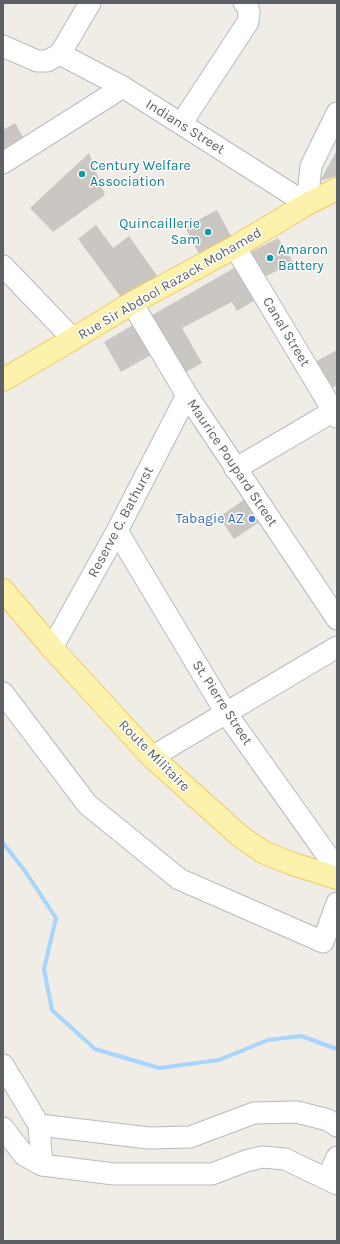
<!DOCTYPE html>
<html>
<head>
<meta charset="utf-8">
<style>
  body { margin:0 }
  #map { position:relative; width:340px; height:1244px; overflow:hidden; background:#efede5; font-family:Karla,sans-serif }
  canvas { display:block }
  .frame { position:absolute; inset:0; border:4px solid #5c6065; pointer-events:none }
</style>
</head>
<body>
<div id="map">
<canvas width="340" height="1244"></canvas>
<div class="frame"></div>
</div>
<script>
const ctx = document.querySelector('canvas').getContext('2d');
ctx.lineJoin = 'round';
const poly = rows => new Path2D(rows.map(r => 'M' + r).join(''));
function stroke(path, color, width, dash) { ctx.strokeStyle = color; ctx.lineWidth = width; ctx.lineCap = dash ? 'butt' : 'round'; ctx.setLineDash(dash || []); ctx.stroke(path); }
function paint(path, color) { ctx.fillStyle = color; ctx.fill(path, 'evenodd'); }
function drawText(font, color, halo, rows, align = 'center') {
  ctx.font = font + ' Karla,sans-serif'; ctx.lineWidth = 3; ctx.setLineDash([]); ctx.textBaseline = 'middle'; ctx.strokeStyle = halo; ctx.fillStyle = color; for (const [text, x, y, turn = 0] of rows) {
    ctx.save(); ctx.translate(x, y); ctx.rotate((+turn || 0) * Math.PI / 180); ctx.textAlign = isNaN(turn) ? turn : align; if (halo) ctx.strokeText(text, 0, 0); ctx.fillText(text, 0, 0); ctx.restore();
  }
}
stroke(poly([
  [3,843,25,871,56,918,44,969,52,1010,95,1049,159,1068,219,1060,268,1040,301,1036,337,1049]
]), '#a6d5fd', 4);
paint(poly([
  [15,123,25,141,3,154,3,130],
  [337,150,337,176,320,181],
  [89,153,105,195,53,232,30,208],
  [217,210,232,238,199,254,185,227],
  [96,225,113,248,129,236,160,280,126,304,78,239],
  [278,238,293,262,263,278,247,254],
  [243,263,262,296,237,311,232,302,182,328,202,363,179,376,147,318],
  [133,325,151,355,121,372,104,342],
  [337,350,337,385,328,390,313,363],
  [245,499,261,521,234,539,219,517]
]), '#cac7c2');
const minor = poly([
  [3,46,37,61,47,61,60,54],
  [60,54,123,87,307,204,311,166,337,113],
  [60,54,90,3],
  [181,124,248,22,249,12,247,5,244,3],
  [3,163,123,87],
  [235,247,337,417],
  [3,266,73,339],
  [132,303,187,395,337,619],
  [235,469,337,409],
  [117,531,226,713,337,869],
  [52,648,117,531,187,395],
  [3,693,87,804,179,879,323,942,337,903],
  [152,757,337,647],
  [3,1065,39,1125,42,1165],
  [39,1125,149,1138,190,1137,254,1113,297,1112,328,1120,337,1126],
  [3,1128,24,1155,42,1165,114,1174,212,1174,246,1161,262,1157,285,1159,337,1184],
  [327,1179,337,1157]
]);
const major = poly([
  [3,380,73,339,132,303,235,247,307,204,337,189],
  [3,590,52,648,152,757,240,836,263,852,290,863,337,878]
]);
stroke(minor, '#b7babe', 23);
stroke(major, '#efca5e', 24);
stroke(minor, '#fff', 21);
stroke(major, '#fdf2ab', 22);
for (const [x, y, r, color] of [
  [82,174,4,"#0f9aa8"],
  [208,232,4,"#0f9aa8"],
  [270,258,4,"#0f9aa8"],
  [252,519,4,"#3f7fe0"]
]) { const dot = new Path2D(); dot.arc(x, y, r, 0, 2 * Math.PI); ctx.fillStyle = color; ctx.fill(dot); stroke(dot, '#fff', 1.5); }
drawText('14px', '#5c6065', '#fff', [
  ["Indians Street",185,127,32],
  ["Rue Sir Abdool Razack Mohamed",170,284,-30],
  ["Canal Street",286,332,59],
  ["Maurice Poupard Street",232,463,56],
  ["Reserve C. Bathurst",121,522,-62],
  ["St. Pierre Street",222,703,57],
  ["Route Militaire",154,756,45]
]);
drawText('14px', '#0d838f', '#fff', [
  ["Century Welfare",90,166],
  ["Association",90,182],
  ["Quincaillerie",200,224,"right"],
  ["Sam",200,240,"right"],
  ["Amaron",278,250],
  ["Battery",278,266]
], 'left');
drawText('14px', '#366cbe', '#fff', [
  ["Tabagie AZ",244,519]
], 'right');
</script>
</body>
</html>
